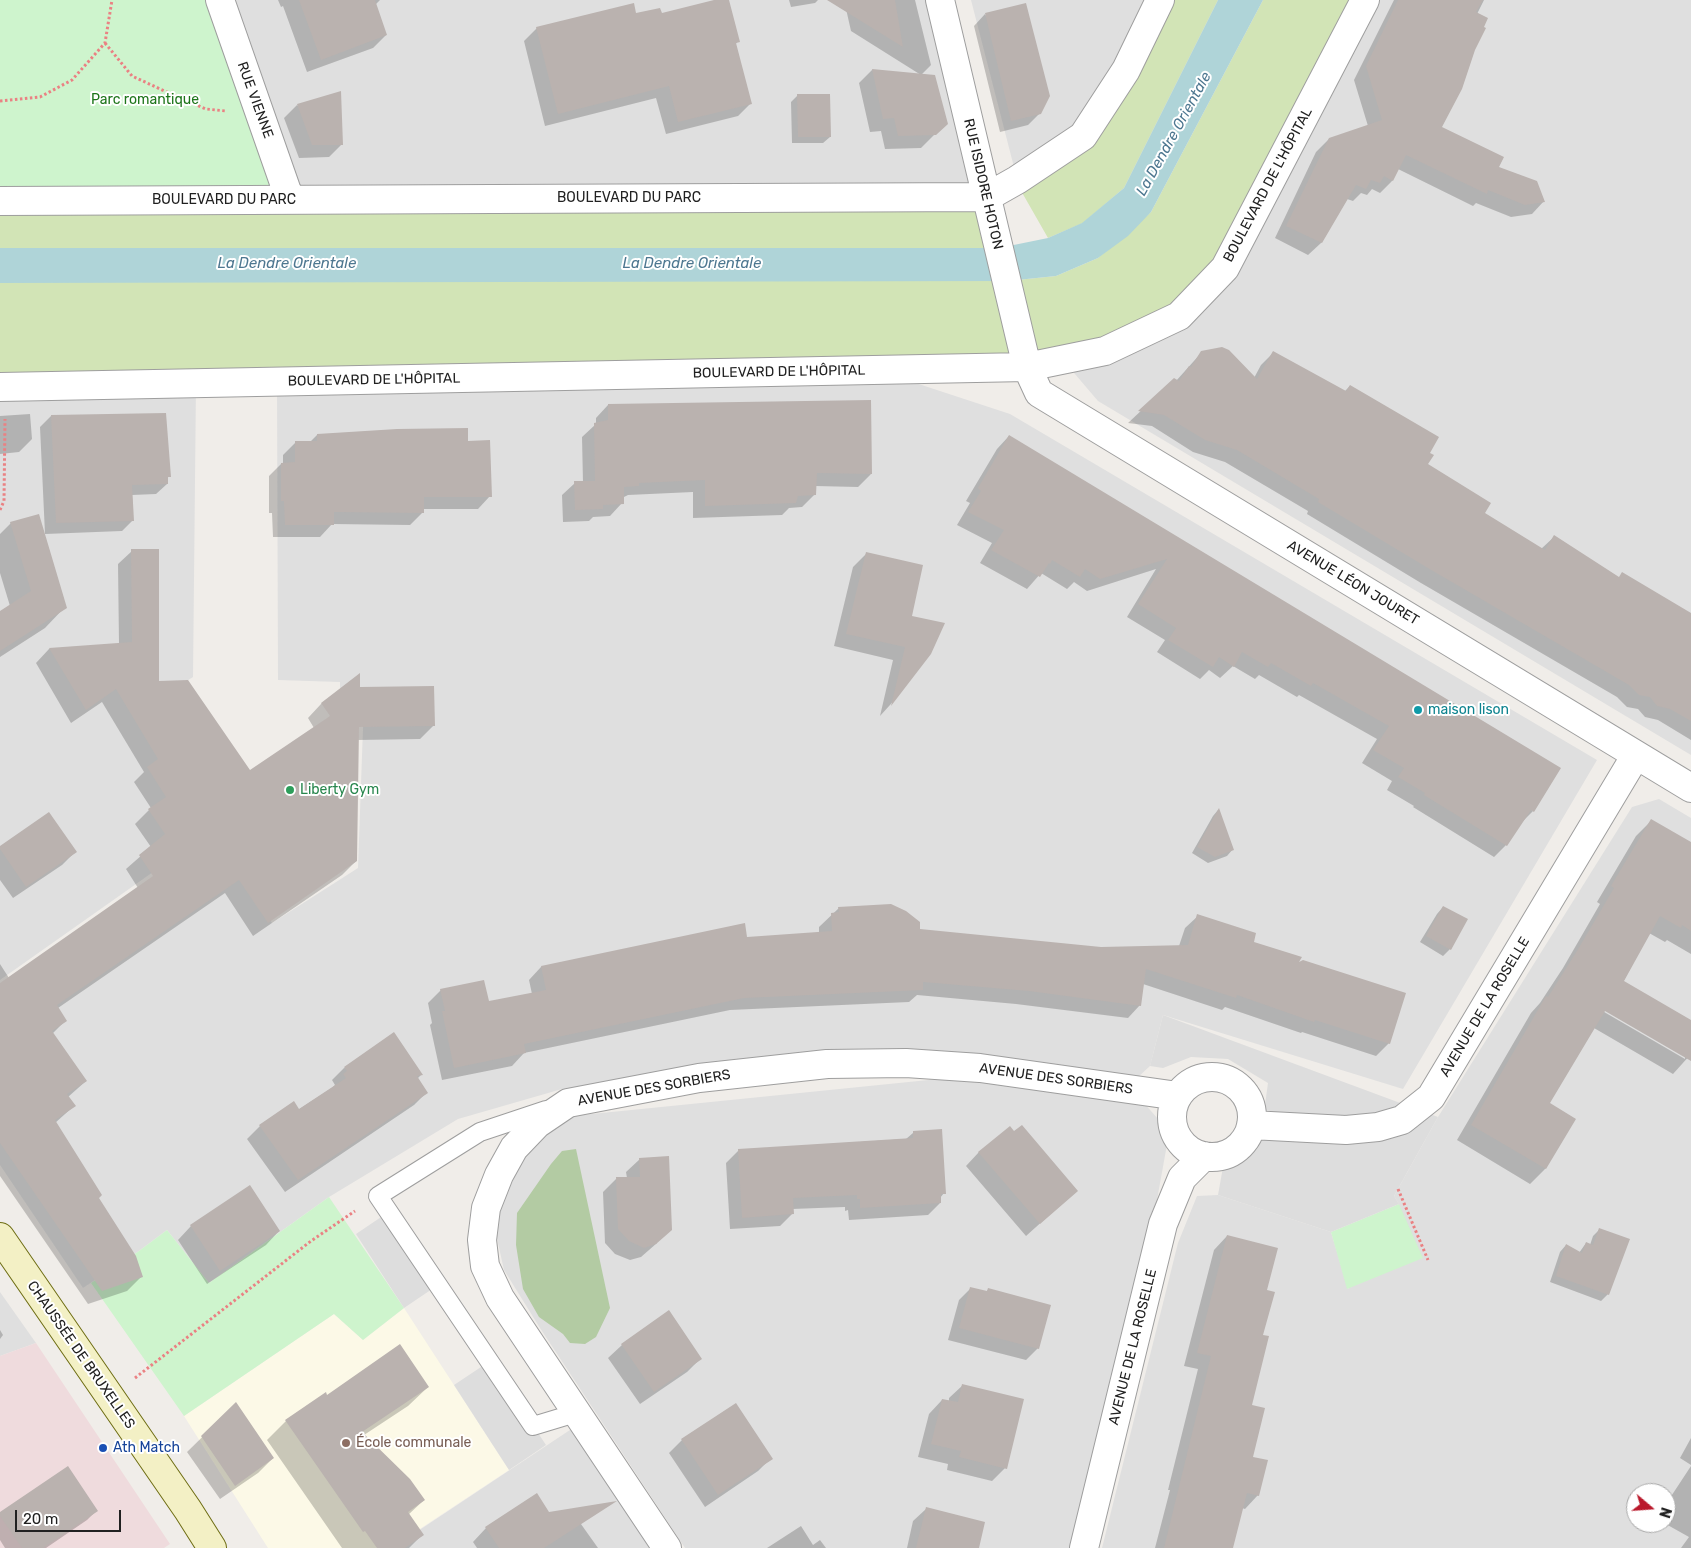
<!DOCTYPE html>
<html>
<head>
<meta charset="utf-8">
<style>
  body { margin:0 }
  #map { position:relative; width:1691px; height:1548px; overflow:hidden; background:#f0ede9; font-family:Rubik,sans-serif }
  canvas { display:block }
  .north { position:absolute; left:1626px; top:1483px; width:50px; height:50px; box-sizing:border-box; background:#fff; border:1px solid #a6a6a6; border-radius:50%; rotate:108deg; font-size:14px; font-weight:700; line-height:20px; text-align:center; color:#212121 }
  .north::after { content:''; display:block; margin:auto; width:18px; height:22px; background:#ba192c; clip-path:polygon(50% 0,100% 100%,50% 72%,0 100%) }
  .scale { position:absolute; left:15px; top:1510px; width:106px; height:22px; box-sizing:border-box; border:2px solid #212121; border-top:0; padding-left:6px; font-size:15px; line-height:18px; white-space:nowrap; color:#212121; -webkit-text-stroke:4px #fff; paint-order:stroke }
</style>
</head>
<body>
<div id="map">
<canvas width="1691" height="1548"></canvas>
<div class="north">N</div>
<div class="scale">20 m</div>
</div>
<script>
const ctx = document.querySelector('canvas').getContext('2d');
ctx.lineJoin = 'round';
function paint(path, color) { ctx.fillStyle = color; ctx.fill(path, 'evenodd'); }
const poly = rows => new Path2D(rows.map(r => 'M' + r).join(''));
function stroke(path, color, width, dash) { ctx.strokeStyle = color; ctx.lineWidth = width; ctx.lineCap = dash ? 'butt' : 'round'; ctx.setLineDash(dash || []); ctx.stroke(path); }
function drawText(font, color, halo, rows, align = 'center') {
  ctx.font = font + ' Rubik,sans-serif'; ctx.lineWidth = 4; ctx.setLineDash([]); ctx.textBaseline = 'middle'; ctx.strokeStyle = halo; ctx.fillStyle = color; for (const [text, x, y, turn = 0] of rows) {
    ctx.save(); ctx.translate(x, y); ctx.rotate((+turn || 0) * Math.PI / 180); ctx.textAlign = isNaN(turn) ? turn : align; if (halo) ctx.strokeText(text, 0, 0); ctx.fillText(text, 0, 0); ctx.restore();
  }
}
paint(poly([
  [220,0,940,0,987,197,290,200],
  [971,0,1147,0,1116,65,1078,125,1015,171],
  [1365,0,1691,0,1691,755,1098,401,1063,360],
  [876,370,1010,414,1597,760,1403,1089,1163,1015,1150,1066,1125,1089,906,1063,568,1103,562,1089,458,1119,329,1197,209,1283,167,1230,139,1251,83,1288,0,1165,0,1039,243,876,272,923,358,868,364,700,340,715,340,682,278,680,277,382],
  [196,383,193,677,140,711,214,829,0,980,0,387],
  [1659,799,1691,818,1691,1548,1102,1548,1178,1243,1197,1196,1218,1195,1331,1232,1348,1289,1399,1204,1394,1196,1438,1117,1632,807],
  [1636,1493,1666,1493,1666,1523,1636,1523],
  [978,1075,1144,1103,1158,1119,1168,1139,1153,1222,1075,1548,685,1548,540,1328,504,1270,496,1234,504,1188,526,1147,572,1116],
  [0,1292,36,1343,0,1356],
  [582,1422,667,1548,391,1548,421,1529]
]), '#dfdfdf');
paint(poly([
  [36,1343,170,1544,164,1548,0,1548,0,1356]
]), '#efdbdd');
paint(poly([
  [404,1308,509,1470,391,1548,268,1548,184,1416,334,1314,363,1340]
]), '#fcf9e7');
paint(poly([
  [1171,0,1218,0,1124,188,1083,223,1048,238,1020,189,1089,146],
  [1263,0,1364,0,1225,268,1105,351,0,387,0,201,987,197,1007,281,1056,276,1098,258,1151,212]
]), '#d2e4b6');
paint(poly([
  [576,1149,610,1308,596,1337,585,1344,570,1343,563,1334,539,1317,523,1289,516,1245,517,1213,551,1164,562,1151]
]), '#b3cba3');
paint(poly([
  [0,0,220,0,290,200,0,201],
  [329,1197,404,1308,363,1340,334,1314,184,1416,91,1283,139,1251,167,1230,209,1283],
  [1399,1204,1423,1258,1347,1289,1331,1232]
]), '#cef4cd');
paint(poly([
  [1163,1015,1438,1117,1394,1196,1399,1204,1331,1232,1218,1195,1223,1167,1242,1154,1261,1134,1268,1083,1228,1059,1191,1057,1163,1068,1150,1066],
  [390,1211,438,1285,404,1308,356,1234],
  [490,1361,546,1445,509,1470,454,1385]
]), '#ddd');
paint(poly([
  [1218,0,1263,0,1151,212,1128,236,1098,258,1056,276,1007,281,0,283,0,248,999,248,1048,238,1082,223,1124,188]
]), '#afd4d8');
paint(poly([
  [278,0,380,0,375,5,386,35,373,48,307,72,283,6,281,7],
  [719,0,728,0,738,41,735,45,750,104,738,116,666,134,656,98,545,126,524,41,537,28,661,15],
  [789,0,818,0,815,3,791,7],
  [844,0,915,0,931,65,921,75,851,31],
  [1394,0,1484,0,1477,14,1441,128,1544,201,1532,214,1511,217,1476,203,1473,206,1398,169,1392,181,1380,193,1372,189,1367,195,1361,193,1353,201,1347,199,1321,243,1308,255,1275,238,1316,152,1329,139,1368,126,1354,80],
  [985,14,1040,113,1028,125,1000,132,974,26],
  [872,70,934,77,946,123,921,148,885,149,881,131,870,132,859,83],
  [798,95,830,137,823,143,792,143,791,102],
  [297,105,342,144,329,157,299,158,284,118],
  [1202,352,1254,378,1261,365,1273,353,1344,392,1350,386,1429,453,1426,465,1484,514,1541,549,1554,537,1618,578,1691,614,1691,740,1658,720,1645,717,1638,709,1627,707,1617,697,1421,583,1307,514,1308,511,1225,462,1193,452,1152,426,1128,423,1174,380,1176,381],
  [608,405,871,474,858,487,815,486,815,494,802,507,789,508,782,515,693,518,693,492,628,495,622,498,622,503,610,516,593,517,589,521,563,522,562,495,575,483,583,483,582,437,596,424,596,418],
  [30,414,32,439,19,452,0,454,0,416],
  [51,416,169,476,167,479,167,484,156,494,132,495,133,520,122,531,45,534,40,427],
  [317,435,467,442,490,496,478,509,423,509,423,512,410,525,332,524,320,537,273,537,272,513,269,513,269,476,281,464,283,464,283,455,296,442,310,442],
  [1009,436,1533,811,1520,824,1506,845,1494,857,1413,807,1414,806,1387,790,1392,781,1362,763,1377,739,1299,695,1297,697,1259,675,1255,679,1233,666,1220,678,1209,670,1200,679,1157,652,1165,640,1127,617,1156,569,1087,591,1074,582,1067,589,1041,573,1027,589,980,563,992,543,957,525,970,503,966,501,997,449],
  [11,523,65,607,45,628,0,657,0,613,10,606,0,573,0,534],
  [132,551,158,682,250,772,314,728,308,718,321,704,358,676,358,689,434,725,420,739,358,740,356,861,342,875,253,936,225,893,58,1008,65,1021,52,1034,86,1081,68,1097,74,1106,55,1123,141,1277,127,1291,88,1304,0,1176,0,964,9,978,138,888,126,869,151,847,135,824,151,808,134,782,144,772,102,702,71,723,36,663,49,649,119,644,118,564],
  [866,554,911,617,930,654,890,705,880,716,893,660,834,646,853,567],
  [1218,810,1233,849,1227,856,1208,863,1192,853,1213,816],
  [1651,821,1691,844,1691,954,1667,940,1665,942,1649,933,1623,982,1691,1021,1691,1054,1673,1074,1594,1028,1548,1103,1575,1119,1545,1169,1530,1184,1457,1140,1531,1013,1540,1003,1563,968,1600,904,1597,902,1636,836],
  [1600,1007,1685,1056,1685,1059,1599,1009],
  [0,848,75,852,62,865,13,898,0,880],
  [1443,907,1466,919,1450,949,1443,956,1420,942,1437,914],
  [839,908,919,931,1101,949,1179,946,1185,928,1198,916,1295,965,1389,1043,1376,1056,1302,1032,1301,1033,1225,1007,1222,1010,1143,984,1140,1005,1128,1018,1016,1004,917,995,909,1002,730,1010,524,1053,512,1066,442,1080,430,1025,432,1023,428,1003,441,990,488,1003,532,994,529,980,541,967,746,938,819,933,819,927],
  [344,1068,421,1075,417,1079,426,1093,414,1105,285,1192,247,1139,260,1126,294,1103,298,1110,332,1088,335,1085,332,1080],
  [913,1133,944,1193,940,1198,940,1203,928,1215,849,1220,848,1210,845,1211,845,1207,792,1209,793,1213,780,1226,730,1229,726,1163,739,1150,906,1139],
  [979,1152,1076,1191,1026,1236,966,1166],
  [640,1159,657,1243,641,1257,630,1260,615,1254,605,1243,603,1192,616,1179,627,1178,626,1172],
  [250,1187,279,1231,266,1245,207,1284,178,1240,191,1226],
  [1600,1229,1608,1294,1601,1301,1550,1282,1560,1252,1566,1245,1579,1253,1586,1243,1590,1245,1593,1236],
  [1227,1236,1265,1291,1262,1336,1251,1406,1252,1458,1258,1495,1245,1509,1242,1508,1231,1548,1155,1548,1170,1490,1168,1490,1198,1369,1184,1366,1214,1250],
  [971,1288,986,1292,988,1290,1038,1348,1026,1360,948,1340,959,1300],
  [0,1330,3,1335,0,1339],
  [622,1345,701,1358,687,1372,640,1404,608,1358],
  [963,1385,1005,1468,992,1481,947,1470,948,1464,918,1457,929,1414,942,1400,949,1401,949,1398],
  [428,1387,408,1406,364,1435,424,1500,408,1515,422,1535,409,1548,342,1548,267,1440,286,1421,327,1396],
  [236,1404,273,1458,258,1473,220,1499,187,1452],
  [1691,1438,1691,1465,1680,1458],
  [682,1440,771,1458,758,1471,705,1507,669,1453],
  [1691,1466,1691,1548,1681,1548,1689,1537,1664,1523,1666,1523,1666,1504],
  [926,1509,977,1548,907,1548,913,1521],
  [571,1510,598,1548,477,1548,473,1542,486,1528],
  [96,1511,87,1520,46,1548,5,1548,0,1540,0,1514],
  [801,1526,813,1545,820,1540,826,1548,767,1548]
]), '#0003');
paint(poly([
  [299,0,375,0,387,35,321,60],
  [714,0,729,0,740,42,736,43,752,104,678,122,669,86,558,114,536,27,634,3,636,13,660,8,662,13],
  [827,0,895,0,903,47],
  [1398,0,1483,0,1476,12,1488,18,1484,27,1486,28,1475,50,1462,89,1442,127,1504,157,1499,167,1537,181,1545,202,1525,205,1488,190,1487,194,1406,155,1393,181,1384,176,1380,183,1371,180,1366,189,1356,185,1322,243,1286,226,1329,138,1382,120,1366,66],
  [1026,3,1050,96,1041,114,1011,121,985,13],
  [872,69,935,75,948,124,936,135,898,136,894,118,883,119],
  [341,91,343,145,312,145,297,104],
  [797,94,830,94,831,137,798,137],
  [1222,347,1229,350,1257,379,1273,351,1346,391,1350,385,1439,437,1430,453,1434,455,1428,464,1491,503,1485,513,1545,550,1554,535,1619,577,1622,572,1691,613,1691,721,1670,709,1657,706,1650,697,1639,695,1629,685,1433,571,1318,502,1319,499,1237,450,1205,440,1164,415,1138,411,1174,378,1179,381,1189,366,1191,367,1201,351],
  [871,400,872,474,817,473,816,495,798,496,796,503,705,506,705,480,639,483,639,486,624,487,624,504,603,505,603,509,575,510,574,481,595,481,594,423,608,420,608,404],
  [166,413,171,477,168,477,168,484,132,485,134,521,56,523,51,415],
  [468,428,468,441,490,440,492,497,424,497,424,513,334,512,334,525,285,525,284,501,281,501,281,463,295,462,295,441,317,441,317,434,397,429],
  [1009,435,1561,768,1534,812,1531,810,1507,846,1424,795,1425,793,1398,777,1404,768,1373,750,1389,726,1313,683,1311,686,1271,663,1268,667,1242,652,1234,667,1219,657,1213,667,1168,640,1176,628,1138,604,1167,559,1100,579,1085,569,1080,577,1052,560,1050,564,1049,563,1040,577,991,550,1004,530,968,512,981,491,978,488],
  [39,514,67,608,0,651,0,611,31,591,10,522],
  [131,549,159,549,159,681,188,680,250,770,330,716,321,703,360,673,360,687,434,686,435,726,359,727,357,861,268,923,239,880,57,1005,67,1021,52,1031,87,1081,67,1094,76,1106,55,1120,102,1195,99,1198,136,1256,143,1277,102,1291,0,1143,0,983,153,876,139,855,165,834,148,809,166,797,147,767,158,759,116,689,86,710,49,648,132,642],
  [866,552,923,565,912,616,945,623,931,654,891,706,905,647,846,634],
  [1219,808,1234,850,1215,857,1197,847],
  [49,812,77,852,26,887,0,849,0,846],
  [1651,819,1691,842,1691,931,1682,925,1681,928,1660,916,1624,981,1691,1020,1691,1061,1605,1011,1550,1103,1576,1119,1546,1169,1471,1125,1546,996,1548,997,1577,951,1614,888,1611,886],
  [891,904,906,911,920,922,920,929,1101,947,1188,945,1197,914,1256,933,1254,942,1302,957,1299,962,1303,960,1406,993,1390,1044,1315,1020,1314,1022,1237,995,1236,998,1146,969,1141,1006,1029,991,923,982,923,990,744,998,524,1044,526,1053,454,1068,442,1011,445,1011,440,989,484,980,489,1001,546,990,541,966,745,923,747,937,832,931,831,913,839,912,838,907],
  [1443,906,1468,919,1451,950,1426,936],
  [394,1032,423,1075,417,1076,428,1093,298,1180,259,1125,294,1101,299,1109,346,1078,343,1074,347,1071,344,1067],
  [1022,1125,1078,1191,1040,1224,978,1152,1010,1126,1014,1131],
  [942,1129,946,1194,941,1194,941,1203,860,1208,860,1199,857,1199,857,1195,793,1198,794,1214,742,1218,738,1149,913,1138,913,1131],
  [669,1156,672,1230,656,1244,644,1248,629,1241,618,1229,616,1177,640,1177,639,1158],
  [250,1185,280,1231,220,1271,190,1225],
  [1599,1228,1630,1239,1609,1295,1556,1276,1566,1244,1582,1253,1586,1242,1593,1245],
  [1227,1235,1278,1248,1267,1290,1275,1292,1263,1335,1269,1336,1252,1405,1265,1408,1253,1457,1268,1460,1259,1496,1247,1493,1233,1548,1164,1548,1211,1356,1197,1353],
  [970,1287,987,1291,988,1288,1051,1305,1039,1349,959,1328],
  [669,1310,702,1359,654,1392,621,1344],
  [400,1344,429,1387,362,1432,410,1479,425,1500,408,1512,424,1535,405,1548,377,1548,365,1531,363,1532,285,1420,326,1392,327,1395],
  [962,1384,1024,1399,1007,1469,959,1457,961,1451,931,1444,942,1399,958,1402],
  [236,1402,274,1458,235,1486,201,1436],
  [736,1403,773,1459,718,1495,681,1439],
  [68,1466,98,1511,43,1548,22,1548,0,1516,0,1512],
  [537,1493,549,1512,617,1501,544,1548,499,1548,485,1527],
  [926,1507,985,1522,979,1548,916,1548]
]), '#bab2af');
const lane = poly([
  [546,1110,480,1132,378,1196,533,1426,576,1413]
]);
const street = poly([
  [220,0,290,200],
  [940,0,1027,367,1039,393,1691,788],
  [0,201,987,197,1017,180,1083,136,1126,70,1160,0],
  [0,387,1027,367,1105,351,1179,316,1225,268,1365,0],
  '1172 1117a40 40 0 1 1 80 0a40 40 0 1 1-80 0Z',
  [1251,1125,1346,1130,1378,1127,1402,1120,1431,1097,1636,755],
  [667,1548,500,1298,485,1266,482,1240,486,1208,499,1175,514,1148,537,1124,568,1103,699,1078,827,1064,906,1063,980,1068,1178,1096],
  [1084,1548,1163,1224,1182,1178,1204,1156]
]);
const secondary = poly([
  [0,1237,188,1510,212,1548]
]);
stroke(lane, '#9e9e9e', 20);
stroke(street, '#9e9e9e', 30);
stroke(secondary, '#6e6d13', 30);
stroke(poly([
  [105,43,132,76,171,94,206,109,226,111],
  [0,101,40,97,72,80,105,43,112,0],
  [0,510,4,501,5,419],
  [1398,1189,1428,1260],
  [135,1378,311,1241,355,1211]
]), '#ea8183', 3, [2.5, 2.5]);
stroke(lane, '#fff', 18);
stroke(street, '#fff', 28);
stroke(secondary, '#f3f0c5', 28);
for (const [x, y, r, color] of [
  [1418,710,5,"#0f9aa8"],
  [290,790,5,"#2e9e5b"],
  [346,1443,5,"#8d6e63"],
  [103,1448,5,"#1a4fb4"]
]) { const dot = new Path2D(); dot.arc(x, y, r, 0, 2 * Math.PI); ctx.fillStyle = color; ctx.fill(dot); stroke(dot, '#fff', 2); }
drawText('14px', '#1d751a', '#fff', [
  ["Parc romantique",145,100]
]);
drawText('14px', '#212121', '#fff', [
  ["RUE VIENNE",255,100,70],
  ["RUE ISIDORE HOTON",983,184,77],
  ["BOULEVARD DE L'HÔPITAL",1268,185,-62],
  ["BOULEVARD DU PARC",629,198],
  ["BOULEVARD DU PARC",224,200],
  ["BOULEVARD DE L'HÔPITAL",779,372,-1],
  ["BOULEVARD DE L'HÔPITAL",374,380,-1],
  ["AVENUE LÉON JOURET",1353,583,31],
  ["AVENUE DE LA ROSELLE",1485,1007,-59],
  ["AVENUE DES SORBIERS",1056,1079,8],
  ["AVENUE DES SORBIERS",654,1088,-10],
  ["AVENUE DE LA ROSELLE",1133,1347,-76],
  ["CHAUSSÉE DE BRUXELLES",81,1355,55]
]);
drawText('14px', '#0d838f', '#fff', [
  ["maison lison",1428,710]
], 'left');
drawText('14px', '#27864d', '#fff', [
  ["Liberty Gym",300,790]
], 'left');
drawText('14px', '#785e54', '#fff', [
  ["École communale",356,1443]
], 'left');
drawText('14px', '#164399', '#fff', [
  ["Ath Match",113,1448]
], 'left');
drawText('italic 15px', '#4d7790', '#fff', [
  ["La Dendre Orientale",1174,134,-61],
  ["La Dendre Orientale",287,264],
  ["La Dendre Orientale",692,264]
]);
</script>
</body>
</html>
